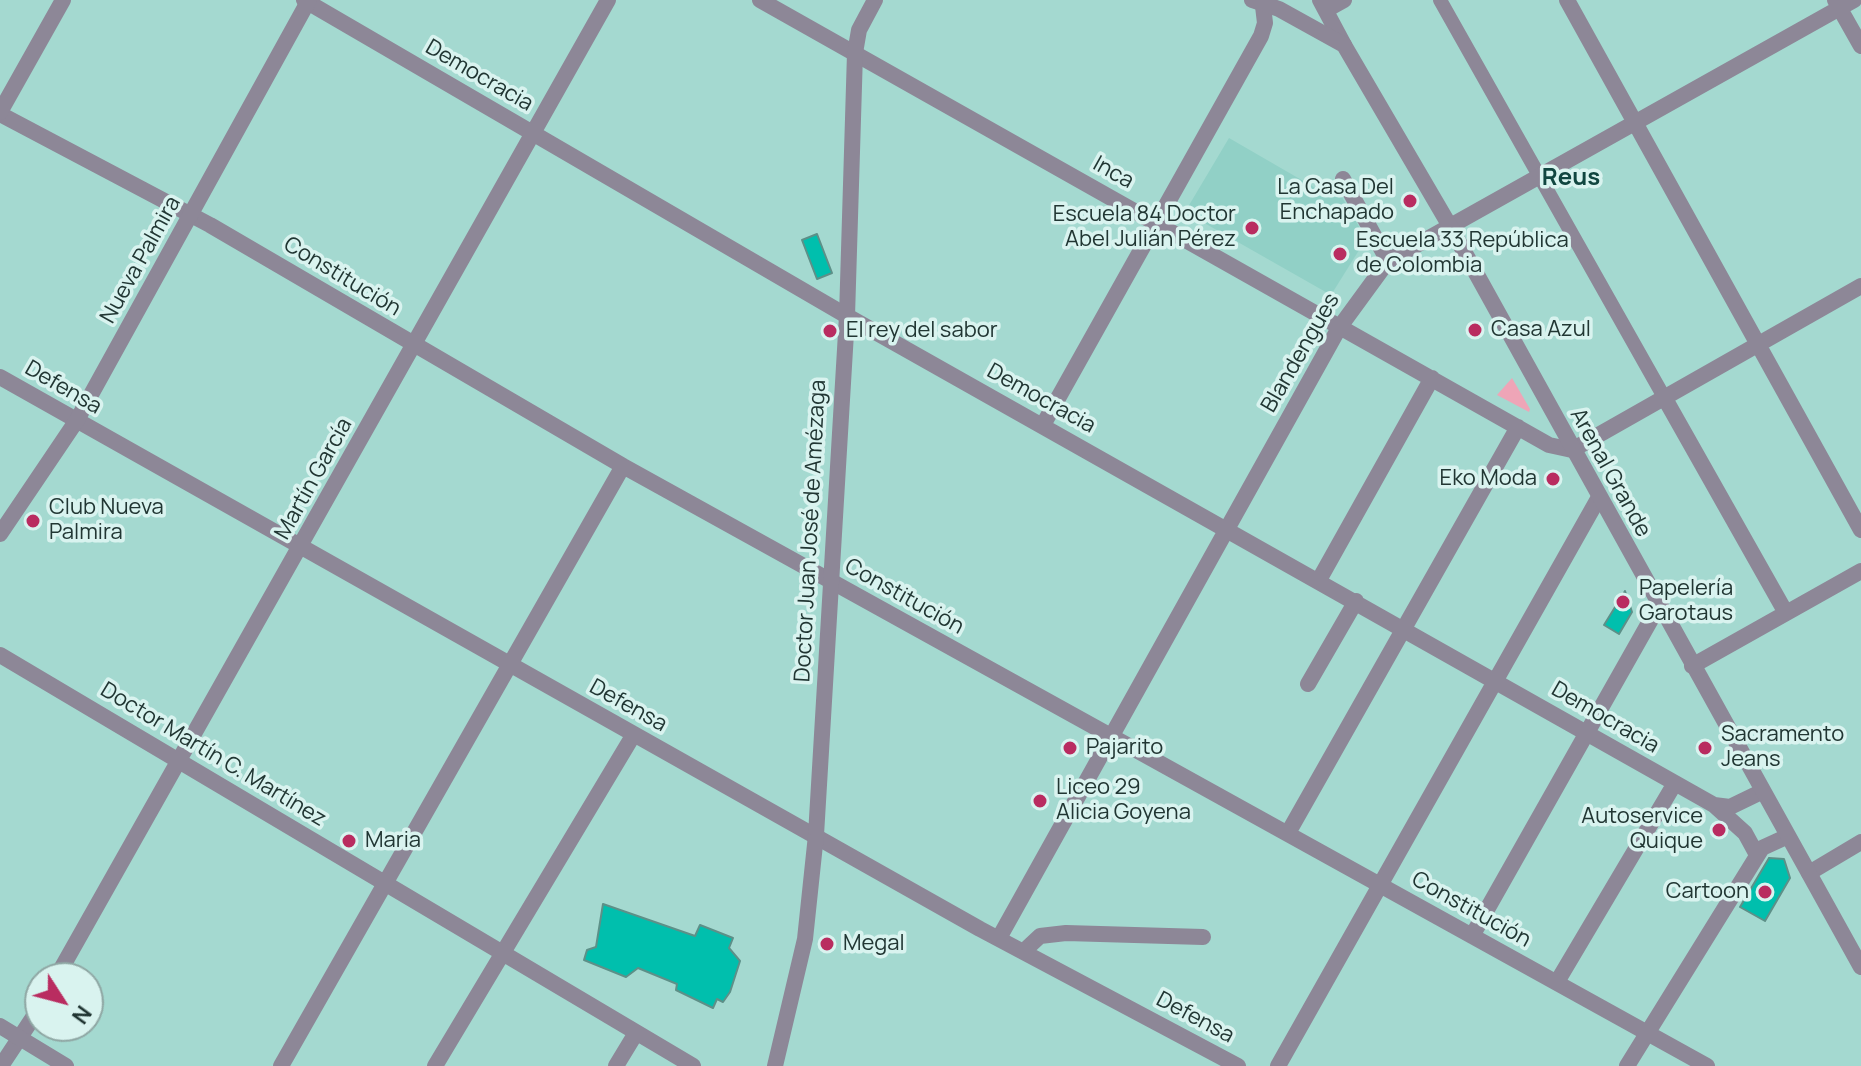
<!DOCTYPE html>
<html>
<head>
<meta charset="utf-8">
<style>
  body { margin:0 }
  #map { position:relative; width:1861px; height:1066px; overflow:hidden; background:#a4d9d0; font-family:Manrope,sans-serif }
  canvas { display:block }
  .north { position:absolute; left:24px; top:962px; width:80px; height:80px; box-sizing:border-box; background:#d9f3ef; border:2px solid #8fa7a4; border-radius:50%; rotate:126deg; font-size:22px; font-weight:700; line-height:32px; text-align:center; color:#213633 }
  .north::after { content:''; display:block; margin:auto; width:28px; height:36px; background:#b92c60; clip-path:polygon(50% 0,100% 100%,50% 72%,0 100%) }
</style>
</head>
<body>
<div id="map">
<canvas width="1861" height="1066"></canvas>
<div class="north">N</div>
</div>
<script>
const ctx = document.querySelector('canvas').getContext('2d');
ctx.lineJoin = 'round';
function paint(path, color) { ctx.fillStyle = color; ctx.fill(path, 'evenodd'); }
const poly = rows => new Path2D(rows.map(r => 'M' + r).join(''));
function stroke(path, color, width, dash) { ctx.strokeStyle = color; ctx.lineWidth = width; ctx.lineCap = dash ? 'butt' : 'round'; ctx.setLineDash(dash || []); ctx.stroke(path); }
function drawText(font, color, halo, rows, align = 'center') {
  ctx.font = font + ' Manrope,sans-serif'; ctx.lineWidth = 7; ctx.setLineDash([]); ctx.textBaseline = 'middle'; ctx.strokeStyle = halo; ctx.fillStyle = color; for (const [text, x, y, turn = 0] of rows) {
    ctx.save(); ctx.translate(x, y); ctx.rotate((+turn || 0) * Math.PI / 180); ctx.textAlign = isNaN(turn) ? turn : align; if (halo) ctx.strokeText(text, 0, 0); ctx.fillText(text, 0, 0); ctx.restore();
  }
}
paint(poly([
  [1229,138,1324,193,1340,172,1335,185,1366,239,1331,295,1185,212]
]), '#91d0c6');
paint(poly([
  [1512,378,1530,409,1529,412,1497,395]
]), '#eea5b7');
const building = poly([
  [817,234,832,273,817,279,802,240,817,234],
  [1625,591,1632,612,1619,634,1604,625,1625,591],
  [1769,858,1784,859,1790,878,1765,921,1740,907,1769,858],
  [603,904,695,936,700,925,733,938,729,948,740,961,730,992,723,1002,717,999,713,1008,676,990,677,984,638,968,626,977,584,960,587,950,596,947,603,904]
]);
paint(building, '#00bfad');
stroke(building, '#5d9088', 2);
stroke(poly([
  [1440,0,1664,397]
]), '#8d8797', 14);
stroke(poly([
  [304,0,847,316,1714,805,1730,807,1761,792],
  [760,0,1549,445,1572,450,1861,286],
  [1320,0,1344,45],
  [1567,0,1861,530],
  [1835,0,1861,46],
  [1326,10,1344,0],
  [0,114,210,225,623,466,1707,1066],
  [1343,179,1388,261],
  [0,377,980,929,1238,1066],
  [1664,397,1786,613],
  [1043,425,1261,36,1265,23,1263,6],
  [1319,580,1432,378],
  [0,655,693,1066],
  [1692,666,1861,571],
  [1308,684,1356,601],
  [1714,805,1745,833,1757,855],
  [1288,833,1518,427],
  [1809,873,1861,842],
  [1472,936,1658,607],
  [999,938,1339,328,1388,261,1854,0],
  [1024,951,1040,936,1066,933,1203,937],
  [56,978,608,0],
  [1557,982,1675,783],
  [1,1066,40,1007],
  [281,1066,623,466],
  [435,1066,634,734],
  [616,1066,636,1033],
  [1278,1066,1598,499],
  [1627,1066,1762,848,1786,837]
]), '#8d8797', 16);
stroke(poly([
  [1252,0,1279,9,1344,45,1451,228,1861,967],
  [0,112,63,0],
  [0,534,77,420,309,0],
  [0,1026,66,1066],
  [775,1066,805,939,816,835,847,316,855,53,859,30,875,0]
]), '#8d8797', 16);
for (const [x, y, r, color] of [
  [1410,201,8,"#b92c60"],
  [1252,228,8,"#b92c60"],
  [1340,254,8,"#b92c60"],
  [1475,330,8,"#b92c60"],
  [830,331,8,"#b92c60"],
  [1553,479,8,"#b92c60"],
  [33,521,8,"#b92c60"],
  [1623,602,8,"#b92c60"],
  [1070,748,8,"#b92c60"],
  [1705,748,8,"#b92c60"],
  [1040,801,8,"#b92c60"],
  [1719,830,8,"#b92c60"],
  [349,841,8,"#b92c60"],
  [1765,892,8,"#b92c60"],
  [827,944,8,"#b92c60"]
]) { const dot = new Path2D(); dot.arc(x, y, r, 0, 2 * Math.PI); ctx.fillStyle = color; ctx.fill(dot); stroke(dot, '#d9f3ef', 3); }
drawText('22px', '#213633', '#d9f3ef', [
  ["Democracia",479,76,30],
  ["Inca",1113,173,29],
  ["Nueva Palmira",141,260,-61],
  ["Constitución",342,277,31],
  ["Blandengues",1301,353,-60],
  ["Defensa",63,388,30],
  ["Democracia",1041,399,29],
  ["Arenal Grande",1610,473,61],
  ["Martín García",314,479,-61],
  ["Doctor Juan José de Amézaga",811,531,-87],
  ["Constitución",904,597,29],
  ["Defensa",628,706,29],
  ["Democracia",1605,718,30],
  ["Doctor Martín C. Martínez",213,755,31],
  ["Constitución",1471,910,29],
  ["Defensa",1195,1018,28]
]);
drawText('22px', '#213633', '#d9f3ef', [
  ["La Casa Del",1394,188,"right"],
  ["Enchapado",1394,213,"right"],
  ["Escuela 84 Doctor",1236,215,"right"],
  ["Abel Julián Pérez",1236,240,"right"],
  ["Escuela 33 República",1356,241],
  ["de Colombia",1356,266],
  ["Casa Azul",1491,330],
  ["El rey del sabor",846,331],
  ["Eko Moda",1537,479,"right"],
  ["Club Nueva",49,508],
  ["Palmira",49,533],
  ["Papelería",1639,589],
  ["Garotaus",1639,614],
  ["Sacramento",1721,735],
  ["Jeans",1721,760],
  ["Pajarito",1086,748],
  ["Liceo 29",1056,788],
  ["Alicia Goyena",1056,813],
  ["Autoservice",1703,817,"right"],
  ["Quique",1703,842,"right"],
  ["Maria",365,841],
  ["Cartoon",1749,892,"right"],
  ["Megal",843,944]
], 'left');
drawText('bold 24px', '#114640', '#d9f3ef', [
  ["Reus",1571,178]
]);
</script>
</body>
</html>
